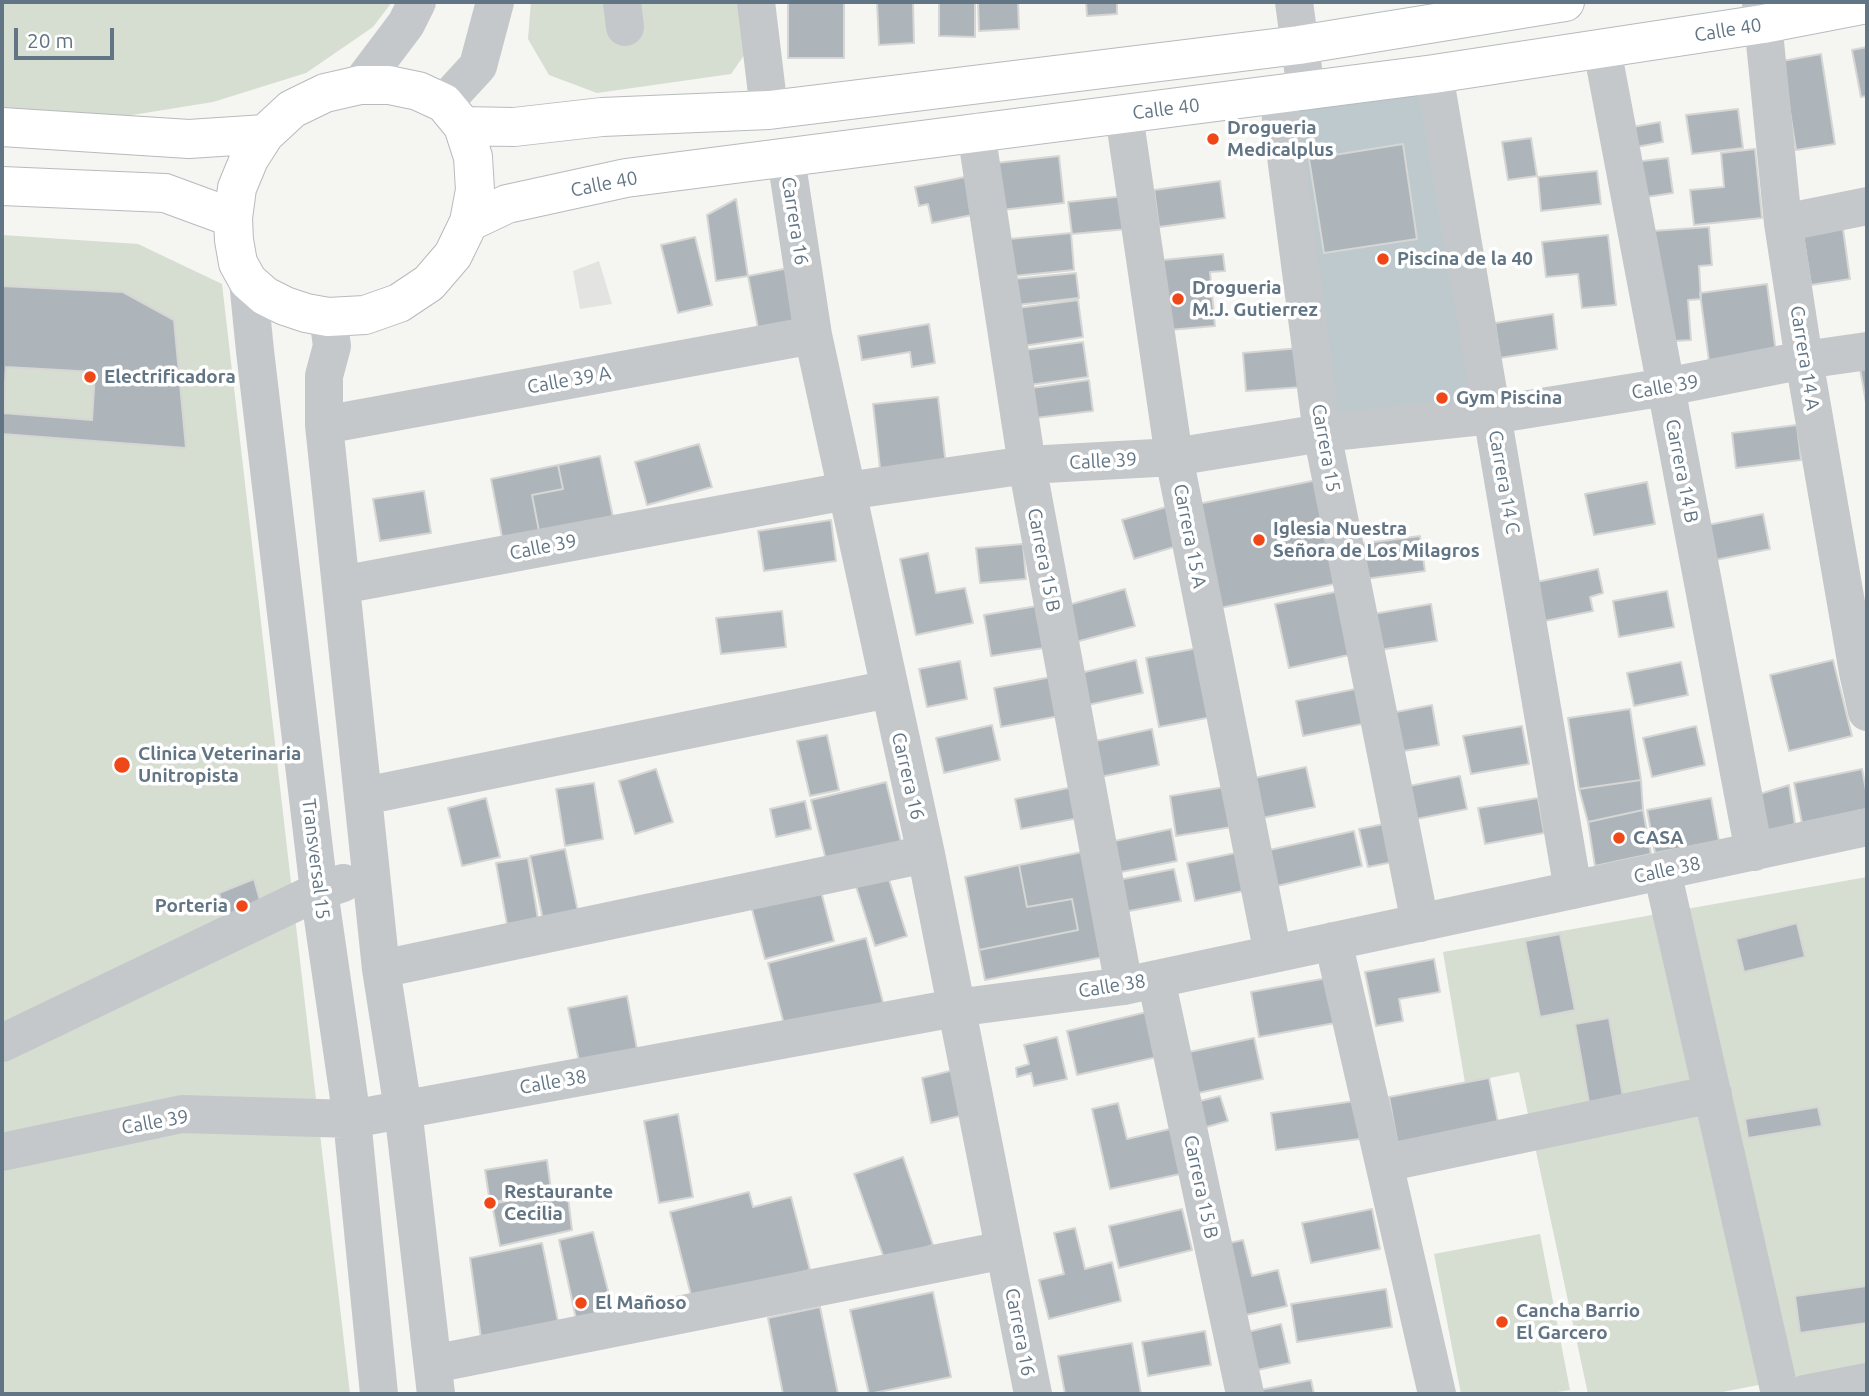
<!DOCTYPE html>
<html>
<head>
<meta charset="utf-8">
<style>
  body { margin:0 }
  #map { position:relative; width:1869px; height:1396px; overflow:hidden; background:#f5f5f1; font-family:Ubuntu,sans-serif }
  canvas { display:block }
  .frame { position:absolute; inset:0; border:4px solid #627584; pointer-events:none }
  .scale { position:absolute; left:14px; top:28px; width:100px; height:32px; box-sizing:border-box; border:4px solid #627584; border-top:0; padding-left:9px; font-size:21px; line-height:24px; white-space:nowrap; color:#627584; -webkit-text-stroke:5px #fff; paint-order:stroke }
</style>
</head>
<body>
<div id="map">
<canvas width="1869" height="1396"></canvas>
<div class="frame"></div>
<div class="scale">20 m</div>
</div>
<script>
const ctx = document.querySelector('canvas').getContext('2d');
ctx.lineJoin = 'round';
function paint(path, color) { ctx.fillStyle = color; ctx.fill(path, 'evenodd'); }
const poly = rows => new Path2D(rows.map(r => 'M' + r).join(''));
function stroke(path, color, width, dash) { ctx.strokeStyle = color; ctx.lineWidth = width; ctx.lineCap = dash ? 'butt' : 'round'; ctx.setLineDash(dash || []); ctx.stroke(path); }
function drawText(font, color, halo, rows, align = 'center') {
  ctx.font = font + ' Ubuntu,sans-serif'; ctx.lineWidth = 7; ctx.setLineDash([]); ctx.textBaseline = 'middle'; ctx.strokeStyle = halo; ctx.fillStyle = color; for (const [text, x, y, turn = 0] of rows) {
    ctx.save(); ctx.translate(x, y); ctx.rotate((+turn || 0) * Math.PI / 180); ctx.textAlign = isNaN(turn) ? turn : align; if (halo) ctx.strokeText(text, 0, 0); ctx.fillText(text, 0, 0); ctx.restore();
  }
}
paint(poly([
  [599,261,612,304,580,309,573,271]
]), '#e3e4e2');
paint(poly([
  [2,2,392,2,373,27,306,73,213,102,101,120,2,114],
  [531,2,741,2,747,51,731,74,597,93,549,75,528,39],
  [2,235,138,244,222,284,350,1394,2,1394],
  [1867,877,1867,1364,1712,1394,1588,1394,1519,1072,1465,1083,1443,952],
  [1540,1234,1570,1390,1545,1394,1461,1394,1434,1254]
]), '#d6ddd1');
paint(poly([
  [1423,89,1479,408,1336,422,1293,109]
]), '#bdc9cd');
const building = poly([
  [788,2,844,2,844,58,788,58,788,2],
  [877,2,913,2,914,43,879,45,877,2],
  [939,2,975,2,975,37,939,36,939,2],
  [978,2,1018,2,1019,29,979,31,978,2],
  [1086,2,1117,2,1117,14,1087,16,1086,2],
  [1867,47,1867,96,1861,97,1852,50,1867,47],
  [1821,54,1835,144,1796,150,1782,61,1821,54],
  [1738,109,1743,148,1692,154,1686,115,1738,109],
  [1660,122,1663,142,1631,148,1627,128,1660,122],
  [1531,138,1537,176,1508,180,1502,142,1531,138],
  [1403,144,1417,239,1324,253,1309,159,1403,144],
  [1755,149,1762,218,1694,225,1690,190,1724,187,1721,153,1755,149],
  [1059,156,1064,203,1001,210,996,163,1059,156],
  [1668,158,1673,193,1640,198,1634,162,1668,158],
  [1597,171,1601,204,1541,211,1538,177,1597,171],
  [965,177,972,215,932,223,928,204,919,206,915,187,965,177],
  [1220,181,1225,218,1159,227,1154,190,1220,181],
  [1125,196,1128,229,1072,234,1068,202,1125,196],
  [736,199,748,276,716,281,707,215,736,199],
  [1842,222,1850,279,1811,285,1802,228,1842,222],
  [1709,227,1712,265,1699,266,1701,299,1688,300,1691,340,1660,342,1652,231,1709,227],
  [1071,233,1074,270,1013,276,1009,239,1071,233],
  [1608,235,1616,305,1582,308,1578,274,1546,277,1542,242,1608,235],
  [695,237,712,305,678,313,661,245,695,237],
  [1223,254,1225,271,1210,272,1215,326,1169,330,1163,260,1223,254],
  [789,268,799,325,759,333,748,276,789,268],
  [1076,273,1079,298,1017,305,1014,279,1076,273],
  [1767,284,1777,360,1710,369,1700,293,1767,284],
  [2,286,123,292,174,320,186,448,2,434,2,286],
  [1078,300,1083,337,1023,346,1018,308,1078,300],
  [1553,314,1557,349,1500,358,1495,323,1553,314],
  [929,324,935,363,912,367,910,352,862,360,858,336,929,324],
  [1083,342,1088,377,1029,385,1024,350,1083,342],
  [1300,348,1303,387,1246,391,1243,353,1300,348],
  [6,367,95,372,92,420,3,413,6,367],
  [1867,368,1867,408,1860,369,1867,368],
  [1089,380,1093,411,1035,418,1031,388,1089,380],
  [938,397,947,474,881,477,873,404,938,397],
  [1797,425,1801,460,1736,468,1732,433,1797,425],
  [699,444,712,487,647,505,635,462,699,444],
  [600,456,613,517,539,531,532,495,563,489,558,465,600,456],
  [558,465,563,489,532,495,539,531,502,537,491,479,558,465],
  [1322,479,1344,582,1220,608,1198,504,1322,479],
  [1647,482,1655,524,1594,535,1585,494,1647,482],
  [424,491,431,533,380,541,373,499,424,491],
  [1173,505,1184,544,1134,559,1122,520,1173,505],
  [1763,514,1770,549,1710,561,1703,526,1763,514],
  [831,520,836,561,764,571,758,531,831,520],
  [1420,536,1425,571,1365,579,1359,544,1420,536],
  [1023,544,1026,579,980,583,976,548,1023,544],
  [928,553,936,593,965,588,973,623,916,635,900,559,928,553],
  [1598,569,1603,593,1590,597,1593,611,1545,621,1537,582,1598,569],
  [1125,589,1135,626,1072,643,1061,607,1125,589],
  [1345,590,1358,653,1289,668,1275,604,1345,590],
  [1667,591,1674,627,1619,637,1613,601,1667,591],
  [1431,604,1437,641,1379,650,1373,614,1431,604],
  [1043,605,1050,647,991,656,984,615,1043,605],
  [782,611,786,647,721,654,716,618,782,611],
  [1198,648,1212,717,1159,727,1146,658,1198,648],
  [1136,660,1143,693,1083,706,1076,674,1136,660],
  [1833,660,1852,736,1789,751,1770,675,1833,660],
  [960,661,967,699,927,707,919,669,960,661],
  [1681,662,1688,695,1634,706,1627,673,1681,662],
  [1051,677,1059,716,1001,727,994,688,1051,677],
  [1365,687,1372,722,1303,736,1296,701,1365,687],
  [1432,705,1439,745,1398,752,1391,713,1432,705],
  [1630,709,1641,780,1579,789,1568,718,1630,709],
  [992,725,1000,760,944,773,936,738,992,725],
  [1522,726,1529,764,1471,774,1463,736,1522,726],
  [1696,726,1705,765,1652,777,1643,738,1696,726],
  [1152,729,1159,765,1095,778,1087,743,1152,729],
  [827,735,839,790,810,796,797,741,827,735],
  [1306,767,1315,807,1262,818,1254,778,1306,767],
  [656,769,673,822,635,834,619,781,656,769],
  [1862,769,1867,795,1867,809,1802,823,1794,783,1862,769],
  [1460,776,1467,809,1411,820,1404,787,1460,776],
  [1641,780,1643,810,1588,822,1579,789,1641,780],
  [886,782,902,846,827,864,811,800,886,782],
  [594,783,603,839,565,846,556,789,594,783],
  [1789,785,1795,824,1756,834,1750,797,1789,785],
  [1231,786,1238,826,1176,836,1170,796,1231,786],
  [1073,787,1079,818,1021,829,1015,799,1073,787],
  [486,798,500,857,462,866,448,808,486,798],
  [1538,798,1544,833,1485,844,1478,808,1538,798],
  [1711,798,1719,841,1655,853,1647,810,1711,798],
  [805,801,811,829,776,837,770,809,805,801],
  [1643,810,1651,854,1595,866,1588,822,1643,810],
  [1389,823,1398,861,1368,867,1359,829,1389,823],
  [1171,829,1177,861,1116,873,1110,842,1171,829],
  [1354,831,1362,866,1273,887,1265,851,1354,831],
  [565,849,578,912,543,920,530,856,565,849],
  [1087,851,1109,956,985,980,979,950,1078,930,1072,899,1027,907,1019,865,1087,851],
  [1240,852,1248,890,1195,901,1187,863,1240,852],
  [528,858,538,919,507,924,496,863,528,858],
  [1019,865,1027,907,1072,899,1078,930,979,950,965,877,1019,865],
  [885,867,907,936,875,946,853,877,885,867],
  [1174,869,1181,901,1124,912,1118,880,1174,869],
  [254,879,265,918,232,933,219,893,254,879],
  [818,880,834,941,765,959,749,898,818,880],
  [1797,923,1805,957,1744,972,1736,939,1797,923],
  [1560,934,1575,1010,1540,1017,1525,941,1560,934],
  [866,938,884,1006,786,1032,768,963,866,938],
  [1434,959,1440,992,1399,999,1403,1021,1376,1026,1365,972,1434,959],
  [1327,978,1335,1023,1259,1037,1251,992,1327,978],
  [627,996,637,1049,579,1061,568,1008,627,996],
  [1147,1012,1157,1057,1077,1075,1067,1031,1147,1012],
  [1609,1018,1624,1102,1590,1108,1575,1024,1609,1018],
  [1057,1037,1067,1079,1034,1086,1031,1073,1017,1077,1016,1068,1029,1064,1024,1045,1057,1037],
  [1254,1038,1263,1079,1189,1095,1180,1054,1254,1038],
  [954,1070,960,1116,931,1123,922,1078,954,1070],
  [1489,1078,1500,1132,1399,1151,1389,1097,1489,1078],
  [1220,1096,1228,1121,1199,1129,1192,1103,1220,1096],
  [1355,1101,1360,1139,1276,1150,1271,1113,1355,1101],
  [1118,1103,1127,1139,1174,1128,1185,1173,1110,1189,1092,1109,1118,1103],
  [1818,1107,1822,1126,1748,1138,1745,1119,1818,1107],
  [678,1114,693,1197,659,1203,644,1121,678,1114],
  [903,1157,933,1245,885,1261,854,1174,903,1157],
  [547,1160,551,1190,490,1203,485,1170,547,1160],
  [567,1189,572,1230,500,1246,492,1204,567,1189],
  [749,1192,753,1207,791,1197,810,1270,692,1299,670,1212,749,1192],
  [1182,1209,1192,1250,1119,1268,1109,1226,1182,1209],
  [1372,1209,1380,1249,1311,1263,1302,1223,1372,1209],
  [1075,1228,1085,1269,1112,1262,1121,1301,1049,1319,1039,1280,1064,1274,1054,1233,1075,1228],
  [593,1232,614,1314,577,1323,559,1240,593,1232],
  [1243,1240,1252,1276,1278,1270,1287,1306,1237,1317,1220,1245,1243,1240],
  [542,1243,558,1321,481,1338,470,1258,542,1243],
  [1866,1286,1867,1323,1800,1333,1795,1296,1866,1286],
  [1386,1289,1392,1327,1297,1342,1291,1304,1386,1289],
  [933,1292,951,1377,869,1394,850,1310,933,1292],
  [820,1307,838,1394,783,1394,768,1318,820,1307],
  [1281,1324,1290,1363,1248,1372,1239,1334,1281,1324],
  [1205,1331,1211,1365,1148,1376,1142,1342,1205,1331],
  [1132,1343,1141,1394,1065,1394,1058,1356,1132,1343],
  [1311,1380,1314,1394,1255,1394,1254,1391,1311,1380]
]);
paint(building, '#adb5ba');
stroke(building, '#d6d6d4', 2);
const major = poly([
  [360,85,389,85,418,91,444,103,463,126,473,157,475,190,469,222,453,255,429,283,399,303,365,315,328,317,306,313,285,306,265,296,248,281,238,263,234,240,233,218,237,188,249,159,265,134,292,109,325,93,360,85],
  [463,126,514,127,602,117,769,110,1299,45,1565,2],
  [2,127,189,139,265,134],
  [2,186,165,193,233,218],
  [469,222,507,204,626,178,1434,74,1763,24,1867,4]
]);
stroke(major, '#b7bbbe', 40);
stroke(poly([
  [622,2,625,27],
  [756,2,769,110],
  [1294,2,1306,91],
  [1761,2,1783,223,1804,360,1858,672,1867,712],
  [1602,49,1754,852],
  [1434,74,1573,890],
  [360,85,406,24,417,2],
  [1278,95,1322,433,1420,923],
  [444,103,478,66,495,2],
  [1124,115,1174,457,1273,954],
  [976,132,1027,465,1124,986],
  [786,158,813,335,926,854,1033,1394],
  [1783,223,1867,206],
  [248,281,255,351,319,891,352,1119,379,1394],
  [328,317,332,346,324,376,324,425,381,969,403,1109,436,1394],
  [324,425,813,335],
  [341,585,846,491,1027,465,1174,457,1322,433,1492,415,1666,387,1804,360,1867,351],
  [364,796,889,689],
  [1662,871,1780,1394],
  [1333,941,1437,1394],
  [381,969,926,854],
  [1156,979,1245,1394],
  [2,1043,319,891,343,883],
  [2,1152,182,1114,352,1119,955,1008,1124,986,1867,827],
  [1385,1163,1713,1094],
  [433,1364,1004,1250],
  [1805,1394,1867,1382]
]), '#c4c8cb', 38);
stroke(major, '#fff', 38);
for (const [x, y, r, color] of [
  [1213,139,7,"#ef4717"],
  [1383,259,7,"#ef4717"],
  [1178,299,7,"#ef4717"],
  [90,377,7,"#ef4717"],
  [1442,398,7,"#ef4717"],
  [1259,540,7,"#ef4717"],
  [122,765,9,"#ef4717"],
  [1619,838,7,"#ef4717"],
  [242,906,7,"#ef4717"],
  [490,1203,7,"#ef4717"],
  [581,1303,7,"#ef4717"],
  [1502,1322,7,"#ef4717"]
]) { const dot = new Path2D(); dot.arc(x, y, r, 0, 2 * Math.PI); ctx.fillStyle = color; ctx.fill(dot); stroke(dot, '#fff', 2.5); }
drawText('19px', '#627584', '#fff', [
  ["Calle 40",1728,30,-9],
  ["Calle 40",1166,109,-7],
  ["Calle 40",604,184,-11],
  ["Carrera 16",795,221,81],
  ["Carrera 14 A",1805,358,81],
  ["Calle 39 A",569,380,-10],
  ["Calle 39",1665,387,-10],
  ["Carrera 15",1326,448,80],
  ["Calle 39",1103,461,-3],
  ["Carrera 14 B",1682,471,79],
  ["Carrera 14 C",1504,482,80],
  ["Carrera 15 A",1190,536,79],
  ["Calle 39",543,547,-11],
  ["Carrera 15 B",1044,560,79],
  ["Carrera 16",908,776,77],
  ["Transversal 15",316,859,83],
  ["Calle 38",1667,870,-12],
  ["Calle 38",1112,986,-9],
  ["Calle 38",553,1082,-10],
  ["Calle 39",155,1122,-10],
  ["Carrera 15 B",1201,1187,78],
  ["Carrera 16",1020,1332,79]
]);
drawText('bold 19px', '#627584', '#fff', [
  ["Drogueria",1227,128],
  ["Medicalplus",1227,150],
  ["Piscina de la 40",1397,259],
  ["Drogueria",1192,288],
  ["M.J. Gutierrez",1192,310],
  ["Electrificadora",104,377],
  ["Gym Piscina",1456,398],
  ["Iglesia Nuestra",1273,529],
  ["Señora de Los Milagros",1273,551],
  ["Clinica Veterinaria",138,754],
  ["Unitropista",138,776],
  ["CASA",1633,838],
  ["Porteria",228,906,"right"],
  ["Restaurante",504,1192],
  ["Cecilia",504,1214],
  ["El Mañoso",595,1303],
  ["Cancha Barrio",1516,1311],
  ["El Garcero",1516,1333]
], 'left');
</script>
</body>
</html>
